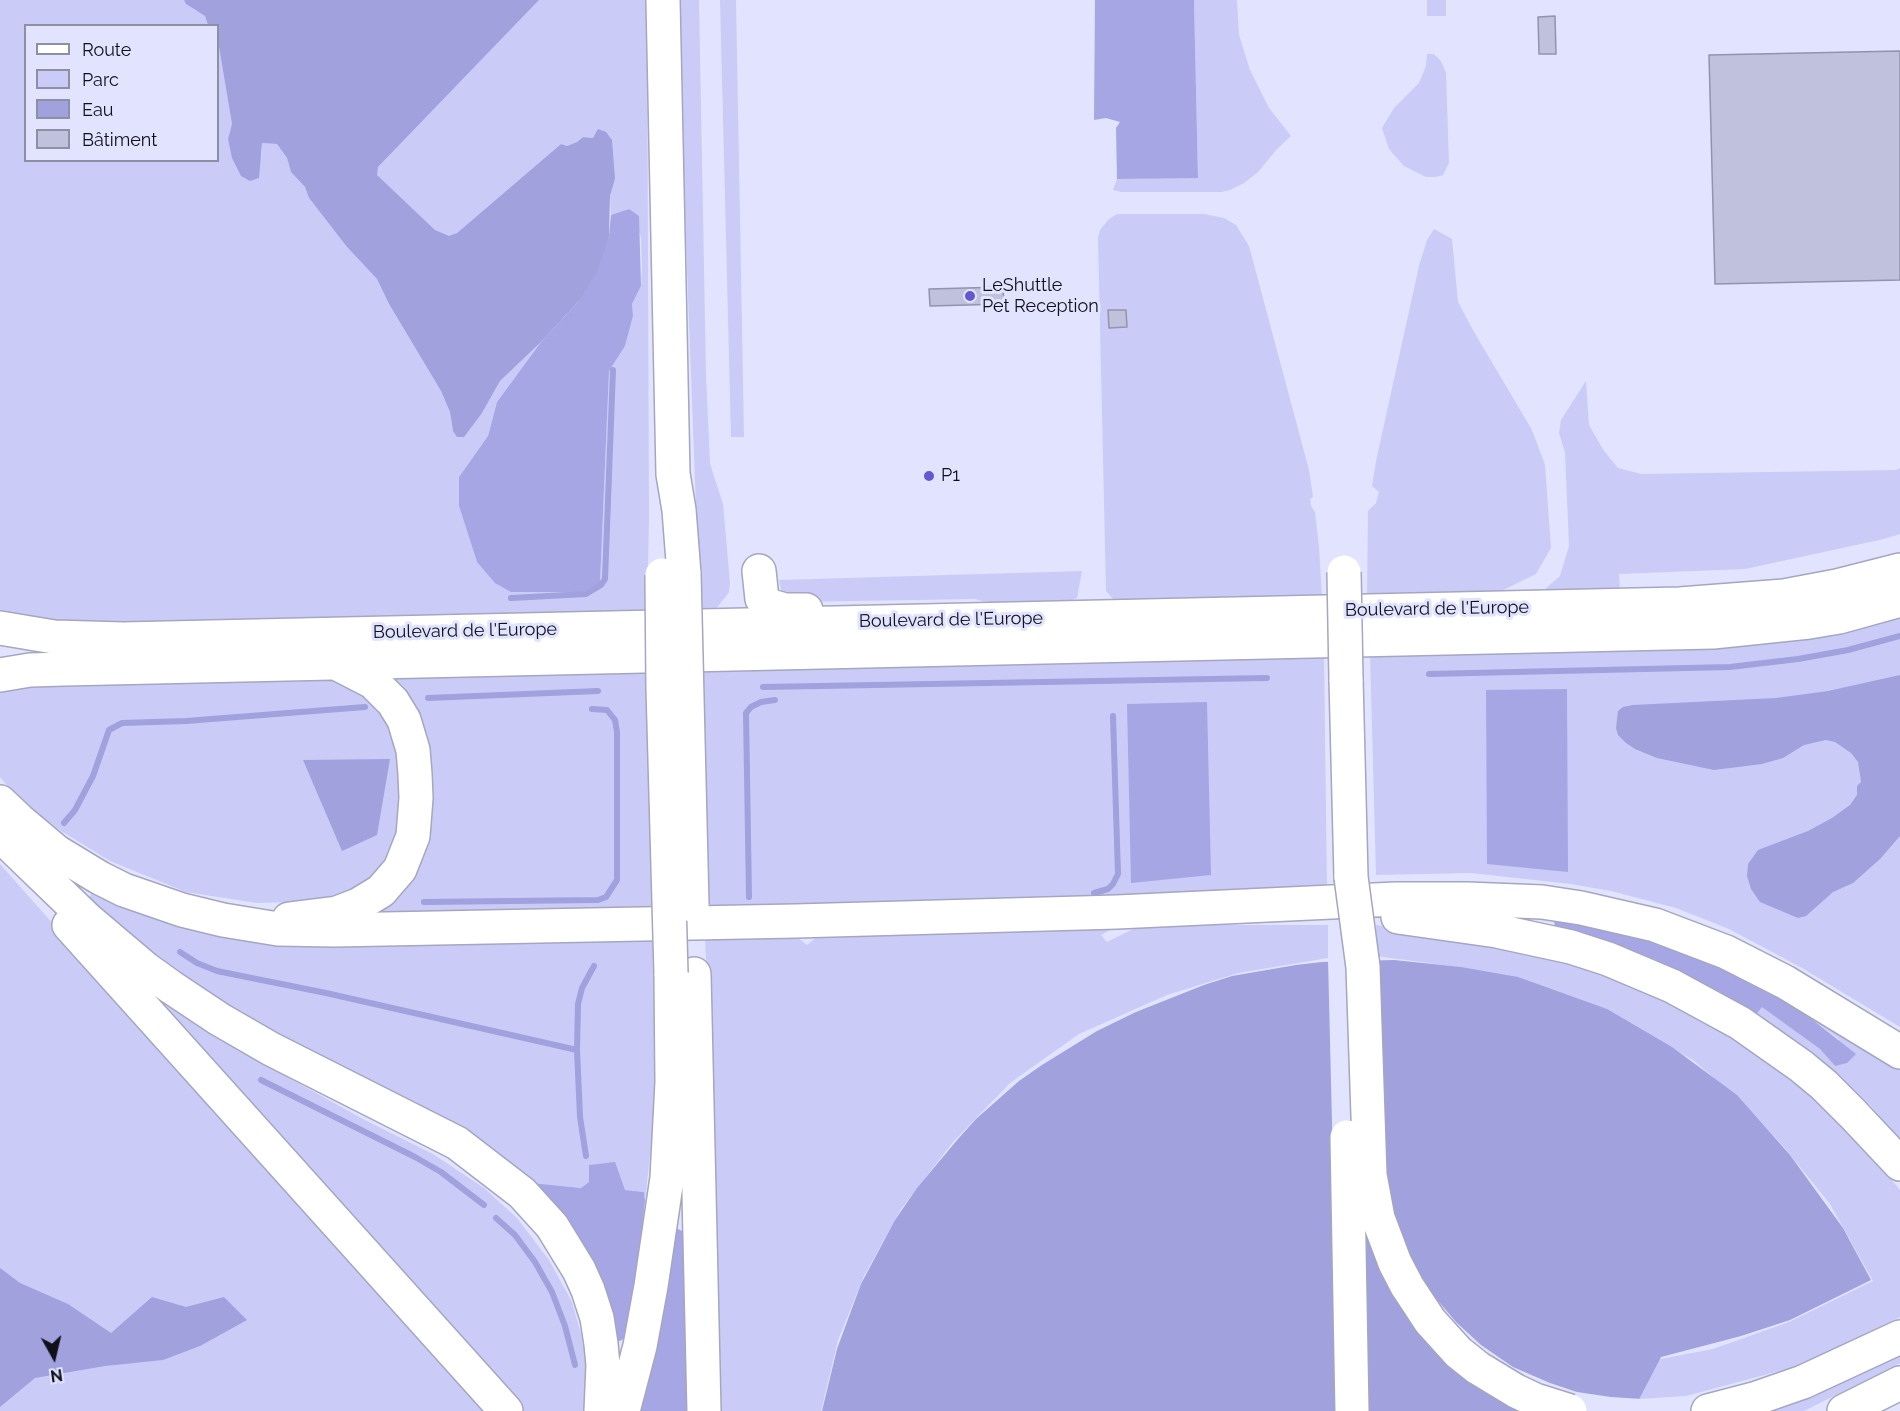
<!DOCTYPE html>
<html>
<head>
<meta charset="utf-8">
<style>
  body { margin:0 }
  #map { position:relative; width:1900px; height:1411px; overflow:hidden; background:#e1e3ff; font-family:Raleway,sans-serif }
  canvas { display:block }
  .legend { position:absolute; left:24px; top:24px; width:195px; height:138px; box-sizing:border-box; background:#e1e3ff; border:2px solid #8d8fa3; margin:0; padding:8px 10px; list-style:none; font-size:18px; color:#10101a }
  .legend li { display:flex; align-items:center; gap:12px; height:30px }
  .legend b { width:30px; border:2px solid #8d8fa3 }
  .north { position:absolute; left:24px; top:1327px; width:60px; height:60px; -webkit-text-stroke:4px #e1e3ff; paint-order:stroke; rotate:172deg; font-size:16px; font-weight:700; line-height:24px; text-align:center; color:#10101a }
  .north::after { content:''; display:block; margin:auto; width:21px; height:27px; background:#10101a; clip-path:polygon(50% 0,100% 100%,50% 72%,0 100%) }
</style>
</head>
<body>
<div id="map">
<canvas width="1900" height="1411"></canvas>
<ul class="legend">
<li><b style="height:8px;background:#fff"></b>Route</li>
<li><b style="height:16px;background:#caccf7"></b>Parc</li>
<li><b style="height:16px;background:#a0a1dd"></b>Eau</li>
<li><b style="height:16px;background:#c0c1dc"></b>Bâtiment</li>
</ul>
<div class="north">N</div>
</div>
<script>
const ctx = document.querySelector('canvas').getContext('2d');
ctx.lineJoin = 'round';
function paint(path, color) { ctx.fillStyle = color; ctx.fill(path, 'evenodd'); }
const poly = rows => new Path2D(rows.map(r => 'M' + r).join(''));
function stroke(path, color, width, dash) { ctx.strokeStyle = color; ctx.lineWidth = width; ctx.lineCap = dash ? 'butt' : 'round'; ctx.setLineDash(dash || []); ctx.stroke(path); }
function drawText(font, color, halo, rows, align = 'center') {
  ctx.font = font + ' Raleway,sans-serif'; ctx.lineWidth = 6; ctx.setLineDash([]); ctx.textBaseline = 'middle'; ctx.strokeStyle = halo; ctx.fillStyle = color; for (const [text, x, y, turn = 0] of rows) {
    ctx.save(); ctx.translate(x, y); ctx.rotate((+turn || 0) * Math.PI / 180); ctx.textAlign = isNaN(turn) ? turn : align; if (halo) ctx.strokeText(text, 0, 0); ctx.fillText(text, 0, 0); ctx.restore();
  }
}
paint(poly([
  [0,0,184,0,186,4,205,16,208,25,26,26,26,160,218,160,218,41,232,124,228,139,261,159,262,143,277,144,287,158,291,172,305,187,309,198,347,247,377,279,389,304,441,391,450,412,453,431,482,413,500,381,541,342,497,402,488,436,459,477,459,506,477,562,600,583,609,371,625,346,633,316,632,304,641,286,642,269,641,237,629,209,611,215,610,196,615,179,593,138,583,137,577,142,567,146,561,144,457,233,449,237,435,230,376,175,378,167,539,0,647,0,649,519,647,614,315,623,46,623,0,616],
  [677,0,699,0,706,375,710,464,723,504,730,583,729,592,716,609,700,614],
  [720,0,736,0,744,437,731,437],
  [1194,0,1237,0,1239,35,1250,70,1269,108,1291,136,1277,149,1258,172,1244,183,1230,190,1221,192,1121,192,1113,190,1117,179,1198,177],
  [1427,0,1446,0,1446,16,1427,16],
  [1427,54,1434,54,1441,61,1446,73,1449,163,1443,175,1436,177,1426,177,1404,166,1389,149,1382,128,1394,108,1419,83,1426,66],
  [1117,214,1204,214,1224,218,1236,225,1249,246,1309,470,1313,497,1310,499,1311,506,1315,512,1319,547,1322,598,1126,604,1113,599,1106,591,1098,238,1100,230,1109,219],
  [1434,229,1452,239,1458,302,1474,332,1532,430,1545,465,1551,548,1536,574,1491,596,1367,596,1368,511,1376,503,1379,492,1372,486,1376,461,1419,266,1427,240],
  [1586,381,1589,425,1604,451,1618,468,1641,474,1896,470,1900,468,1900,534,1884,539,1745,569,1619,574,1620,593,1537,596,1560,576,1569,546,1565,452,1559,433,1561,420],
  [1082,571,1077,598,1057,606,1009,608,975,599,794,602,783,599,779,580],
  [1900,612,1900,1027,1802,968,1729,929,1676,908,1611,891,1571,884,1471,873,1376,875,1370,654],
  [1324,654,1327,889,704,911,699,665],
  [652,667,658,911,358,917,426,819,378,675],
  [342,674,391,721,407,759,402,843,376,877,358,888,323,901,257,903,186,892,110,861,58,829,18,798,0,777,0,689,16,684],
  [0,864,485,1411,0,1411],
  [95,888,136,908,658,938,657,1090,645,1201,644,1192,625,1190,589,1182,581,1188,532,1183,243,1021,84,906],
  [1107,923,1110,930,1101,935,1107,942,1141,925,1328,925,1328,958,1238,973,1167,995,1079,1034,1010,1083,953,1142,901,1209,864,1276,838,1340,821,1411,717,1411,710,1050,705,936,793,934,807,945,817,937,816,933],
  [1376,925,1528,948,1683,1002,1829,1105,1900,1190,1900,1317,1798,1366,1686,1396,1638,1399,1655,1360,1713,1349,1789,1322,1873,1281,1830,1204,1783,1146,1744,1104,1693,1060,1628,1023,1466,968,1376,956],
  [1773,985,1900,1064,1900,1140,1871,1106,1829,1067,1755,1016,1762,1006,1820,1049,1835,1066,1839,1039,1804,1013],
  [147,991,213,1036,363,1119,433,1154,484,1188,517,1218,549,1260,572,1302,581,1334,588,1373,585,1411,519,1411],
  [1900,1352,1900,1363,1804,1411,1760,1411]
]), '#caccf7');
paint(poly([
  [1095,0,1194,0,1198,178,1117,179,1116,128,1120,122,1106,118,1094,120],
  [629,209,639,216,641,286,632,304,633,316,625,346,609,371,600,583,584,592,511,592,495,583,477,562,459,506,459,477,488,436,497,402,541,342,578,302,609,236,611,215],
  [1567,689,1568,872,1487,864,1486,690],
  [1207,702,1211,875,1131,883,1127,704],
  [1553,915,1654,936,1773,985,1804,1013,1856,1054,1847,1063,1835,1066,1820,1049,1762,1007,1755,1016,1720,992,1654,959,1555,927],
  [615,1162,625,1190,644,1192,645,1201,636,1283,626,1337,620,1341,614,1340,532,1183,581,1188,589,1182,589,1165],
  [672,1226,688,1234,690,1411,638,1411]
]), '#a5a6e3');
paint(poly([
  [184,0,539,0,378,167,377,175,435,230,449,236,457,233,561,144,567,146,577,142,583,137,593,138,598,129,606,132,612,140,615,179,610,196,609,236,597,272,578,302,541,342,500,381,482,413,464,437,457,437,453,431,450,412,441,391,389,304,377,279,347,247,309,198,305,187,291,172,287,158,277,144,262,143,259,178,250,181,241,176,232,158,228,139,232,124,218,41,218,26,208,25,205,16,186,4],
  [1900,675,1900,836,1880,859,1853,883,1833,892,1806,916,1798,918,1760,902,1751,889,1747,876,1748,864,1758,850,1808,831,1832,818,1850,805,1857,795,1857,786,1861,782,1858,762,1851,753,1835,742,1826,740,1804,745,1783,758,1762,764,1714,770,1657,758,1635,749,1626,743,1618,735,1616,728,1618,711,1623,707,1633,705,1776,698,1828,691],
  [390,759,377,835,342,851,303,760],
  [1394,960,1461,967,1518,977,1607,1009,1672,1047,1737,1095,1790,1155,1843,1228,1871,1280,1790,1320,1741,1336,1661,1357,1633,1411,822,1411,837,1349,861,1284,895,1220,917,1188,958,1139,976,1119,1019,1081,1042,1065,1097,1031,1136,1012,1204,985,1232,976,1296,965,1322,962],
  [0,1268,20,1283,68,1304,111,1333,152,1297,186,1307,224,1297,247,1320,200,1346,163,1360,105,1366,35,1378,0,1407]
]), '#a0a1dd');
paint(poly([
  [1376,958,1386,1184,1398,1230,1414,1267,1434,1296,1456,1322,1481,1345,1513,1367,1550,1383,1577,1392,1611,1397,1642,1399,1636,1411,1541,1411,1518,1401,1365,1218,1339,1411,1328,959]
]), '#e1e3ff');
stroke(poly([
  [511,598,586,594,601,585,605,579,613,370],
  [1429,674,1730,667,1798,659,1848,650,1900,636],
  [763,687,1267,678],
  [428,698,598,691],
  [64,823,75,810,93,776,109,730,122,723,186,721,365,707],
  [1094,893,1108,889,1113,884,1118,874,1113,716],
  [749,897,746,713,751,707,761,702,775,700],
  [424,902,598,900,606,897,617,880,617,732,615,720,607,710,592,709],
  [180,952,197,963,217,971,326,993,577,1050,580,1117,586,1156],
  [577,1050,578,1004,582,988,594,966],
  [261,1080,415,1157,441,1172,484,1205],
  [496,1218,515,1235,535,1262,552,1292,565,1326,575,1365]
]), '#a0a1dd', 6);
const building = poly([
  [1555,16,1556,54,1539,54,1538,17,1555,16],
  [1900,51,1900,280,1715,284,1709,55,1900,51],
  [1003,287,1004,304,930,306,929,289,1003,287],
  [1108,310,1126,310,1127,327,1109,328,1108,310]
]);
paint(building, '#c0c1dc');
stroke(building, '#9293ad', 1.5);
const major = poly([
  [759,571,762,599,767,605,785,610,806,610],
  [0,628,54,637,123,639,1680,604,1784,596,1837,586,1900,570],
  [0,675,30,670,64,669,1713,632,1809,622,1839,617,1900,600],
  [289,919,337,913,358,905,381,891,400,869,413,836,416,798,415,774,413,750,404,720,393,702,373,682,336,663]
]);
const highway = poly([
  [663,0,673,474,679,510,684,574],
  [1346,679,1351,877],
  [0,802,19,820,57,852,100,878,124,890,182,910,223,920,278,929,334,930,796,921,1117,912,1396,899,1467,899,1542,902,1581,908,1655,925,1726,952,1785,982,1900,1052],
  [0,835,87,919,146,969,171,987,219,1019,271,1049,457,1143,522,1193,552,1226,579,1270,588,1290,597,1318,601,1344,603,1365,601,1411],
  [1398,917,1497,931,1571,947,1608,959,1672,986,1740,1023,1801,1066,1824,1085,1853,1114,1900,1164],
  [69,925,506,1411],
  [694,974,704,1411],
  [623,1411,640,1346,651,1286,667,1178,672,1082,671,973],
  [1708,1411,1754,1399,1803,1382,1900,1337],
  [1844,1411,1900,1383]
]);
stroke(major, '#a5a6c0', 36);
stroke(highway, '#a5a6c0', 36);
stroke(major, '#fff', 33);
stroke(highway, '#fff', 33);
const highwayBridge = poly([
  [1344,572,1346,679],
  [684,574,692,905],
  [662,575,663,688,671,973],
  [1351,877,1363,967,1370,1175,1378,1218,1395,1263,1407,1286,1430,1321,1458,1352,1478,1368,1516,1391,1535,1400,1570,1411],
  [1347,1137,1352,1411]
]);
stroke(highwayBridge, '#a5a6c0', 36, []);
stroke(highwayBridge, '#fff', 33);
for (const [x, y, r, color] of [
  [970,296,6,"#6458d1"],
  [929,476,6,"#6458d1"]
]) { const dot = new Path2D(); dot.arc(x, y, r, 0, 2 * Math.PI); ctx.fillStyle = color; ctx.fill(dot); stroke(dot, '#e1e3ff', 2); }
drawText('18px', '#10101a', '#e1e3ff', [
  ["LeShuttle",982,286],
  ["Pet Reception",982,307],
  ["P1",941,476]
], 'left');
drawText('18px', '#10101a', '#e1e3ff', [
  ["Boulevard de l'Europe",1437,609,-1],
  ["Boulevard de l'Europe",951,620,-1],
  ["Boulevard de l'Europe",465,631,-1]
]);
</script>
</body>
</html>
